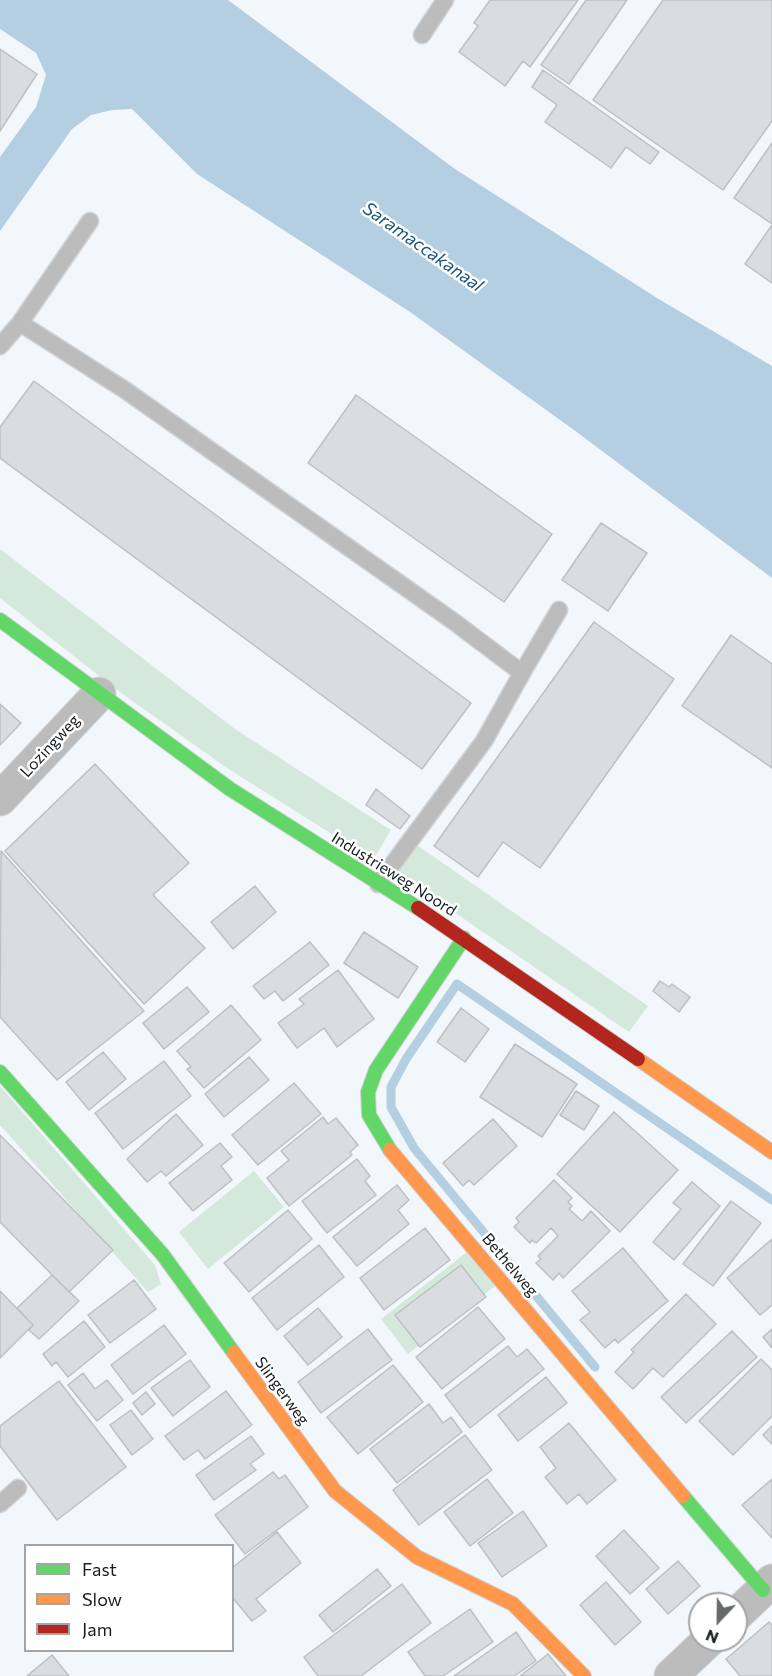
<!DOCTYPE html>
<html>
<head>
<meta charset="utf-8">
<style>
  body { margin:0 }
  #map { position:relative; width:772px; height:1676px; overflow:hidden; background:#f2f7fb; font-family:Commissioner,sans-serif }
  canvas { display:block }
  .legend { position:absolute; left:24px; top:1544px; width:210px; height:108px; box-sizing:border-box; background:#fff; border:2px solid #a3a5a6; margin:0; padding:8px 10px; list-style:none; font-size:18px; color:#1a1e21 }
  .legend li { display:flex; align-items:center; gap:12px; height:30px }
  .legend b { width:30px; border:2px solid #a3a5a6 }
  .north { position:absolute; left:688px; top:1592px; width:60px; height:60px; box-sizing:border-box; background:#fff; border:2px solid #a3a5a6; border-radius:50%; rotate:202deg; font-size:16px; font-weight:700; line-height:24px; text-align:center; color:#1a1e21 }
  .north::after { content:''; display:block; margin:auto; width:21px; height:27px; background:#666a6d; clip-path:polygon(50% 0,100% 100%,50% 72%,0 100%) }
</style>
</head>
<body>
<div id="map">
<canvas width="772" height="1676"></canvas>
<ul class="legend">
<li><b style="height:8px;background:#63d668"></b>Fast</li>
<li><b style="height:8px;background:#ff974d"></b>Slow</li>
<li><b style="height:8px;background:#b3261e"></b>Jam</li>
</ul>
<div class="north">N</div>
</div>
<script>
const ctx = document.querySelector('canvas').getContext('2d');
ctx.lineJoin = 'round';
function paint(path, color) { ctx.fillStyle = color; ctx.fill(path, 'evenodd'); }
const poly = rows => new Path2D(rows.map(r => 'M' + r).join(''));
function stroke(path, color, width, dash) { ctx.strokeStyle = color; ctx.lineWidth = width; ctx.lineCap = dash ? 'butt' : 'round'; ctx.setLineDash(dash || []); ctx.stroke(path); }
function drawText(font, color, halo, rows, align = 'center') {
  ctx.font = font + ' Commissioner,sans-serif'; ctx.lineWidth = 5; ctx.setLineDash([]); ctx.textBaseline = 'middle'; ctx.strokeStyle = halo; ctx.fillStyle = color; for (const [text, x, y, turn = 0] of rows) {
    ctx.save(); ctx.translate(x, y); ctx.rotate((+turn || 0) * Math.PI / 180); ctx.textAlign = isNaN(turn) ? turn : align; if (halo) ctx.strokeText(text, 0, 0); ctx.fillText(text, 0, 0); ctx.restore();
  }
}
paint(poly([
  [0,549,235,729,391,830,373,860,227,768,117,690,0,598],
  [417,845,648,1006,629,1032,397,873],
  [0,1086,155,1265,161,1284,148,1292,0,1125],
  [254,1171,284,1207,208,1269,179,1232],
  [467,1252,495,1286,408,1354,381,1319]
]), '#d4e9db');
paint(poly([
  [0,0,228,0,455,169,657,298,772,366,772,578,574,430,410,312,197,174,132,109,112,110,91,115,72,129,0,231,0,157,36,107,46,75,36,53,0,29]
]), '#b4cee2');
stroke(poly([
  [595,1367,414,1148,391,1107,391,1087,406,1059,457,984,772,1200]
]), '#b4cee2', 9);
const building = poly([
  [490,0,578,0,530,67,523,61,505,86,459,52,478,26,474,23,490,0],
  [586,0,627,0,569,84,541,65,586,0],
  [663,0,772,0,772,121,723,190,593,100,663,0],
  [0,49,37,74,0,131,0,49],
  [543,70,659,152,650,164,626,147,611,168,545,122,557,105,532,87,543,70],
  [772,143,772,224,734,198,772,143],
  [772,225,772,283,745,264,772,225],
  [34,381,471,703,422,769,0,458,0,427,34,381],
  [356,395,552,534,504,602,308,463,356,395],
  [601,523,647,553,608,611,562,580,601,523],
  [594,622,674,679,540,868,503,842,478,877,434,846,594,622],
  [731,635,772,664,772,768,682,706,731,635],
  [0,704,21,723,0,745,0,704],
  [95,764,189,863,153,895,205,948,144,1004,5,851,95,764],
  [376,789,410,816,400,829,366,805,376,789],
  [1,851,144,1011,57,1080,0,1017,1,851],
  [255,886,276,912,233,949,211,922,255,886],
  [364,932,418,967,398,998,344,963,364,932],
  [310,942,329,965,283,1001,275,991,264,999,253,986,310,942],
  [338,970,374,1019,337,1047,324,1028,297,1048,278,1023,304,1004,299,999,338,970],
  [660,981,669,987,672,984,690,997,679,1012,653,991,660,981],
  [187,987,209,1012,164,1049,143,1023,187,987],
  [231,1005,261,1040,204,1088,187,1069,191,1067,177,1051,231,1005],
  [461,1008,489,1029,465,1062,437,1042,461,1008],
  [515,1044,577,1084,542,1137,480,1097,515,1044],
  [103,1052,126,1079,89,1110,66,1082,103,1052],
  [249,1057,269,1080,224,1117,205,1094,249,1057],
  [164,1061,191,1096,123,1149,95,1113,164,1061],
  [294,1083,321,1114,258,1165,232,1135,294,1083],
  [576,1091,599,1106,584,1130,560,1115,576,1091],
  [614,1112,678,1170,620,1232,557,1174,614,1112],
  [176,1114,203,1145,166,1176,161,1171,147,1182,127,1159,176,1114],
  [323,1117,328,1124,336,1118,358,1145,350,1152,352,1155,289,1206,267,1178,289,1160,281,1151,323,1117],
  [493,1119,517,1146,474,1185,469,1180,463,1186,443,1163,493,1119],
  [0,1135,113,1250,69,1292,0,1222,0,1135],
  [220,1143,232,1157,221,1166,232,1180,193,1211,169,1183,220,1143],
  [357,1159,370,1176,365,1181,376,1195,327,1233,302,1201,357,1159],
  [554,1180,572,1198,568,1202,572,1206,569,1209,582,1221,591,1211,610,1231,563,1278,559,1273,553,1280,536,1263,541,1259,538,1256,558,1236,551,1228,536,1243,532,1240,530,1243,514,1227,519,1222,516,1218,554,1180],
  [692,1182,720,1206,674,1260,653,1242,681,1209,673,1203,692,1182],
  [397,1185,409,1200,398,1210,409,1224,357,1266,333,1237,397,1185],
  [731,1201,761,1223,713,1286,683,1264,731,1201],
  [288,1210,312,1239,249,1292,224,1263,288,1210],
  [425,1228,450,1260,384,1310,360,1278,425,1228],
  [772,1239,772,1305,760,1315,727,1278,772,1239],
  [319,1245,344,1277,277,1330,252,1298,319,1245],
  [623,1248,668,1301,618,1343,615,1339,605,1348,580,1320,590,1312,572,1291,623,1248],
  [461,1265,486,1297,420,1347,395,1315,461,1265],
  [52,1275,79,1301,39,1339,29,1330,33,1325,17,1308,52,1275],
  [134,1280,156,1309,110,1343,88,1315,134,1280],
  [0,1291,33,1325,0,1358,0,1291],
  [686,1294,716,1324,663,1377,653,1368,633,1389,615,1372,634,1352,631,1350,686,1294],
  [478,1307,505,1339,442,1389,416,1357,478,1307],
  [318,1308,342,1337,308,1365,284,1336,318,1308],
  [84,1321,105,1347,68,1377,56,1362,52,1366,43,1354,84,1321],
  [164,1325,186,1354,133,1394,111,1365,164,1325],
  [368,1329,392,1360,321,1413,298,1382,368,1329],
  [772,1329,772,1348,763,1337,772,1329],
  [732,1331,757,1357,686,1423,661,1397,732,1331],
  [508,1346,517,1357,527,1349,544,1369,470,1428,445,1395,508,1346],
  [761,1359,772,1370,772,1416,733,1455,699,1421,761,1359],
  [190,1360,210,1387,173,1416,151,1388,190,1360],
  [393,1365,423,1402,358,1454,327,1417,393,1365],
  [83,1373,95,1389,107,1380,123,1400,97,1421,68,1385,83,1373],
  [546,1377,567,1403,518,1441,498,1415,546,1377],
  [59,1381,126,1467,57,1520,0,1446,0,1426,59,1381],
  [226,1391,252,1425,205,1459,198,1450,184,1460,165,1436,226,1391],
  [146,1392,155,1404,142,1415,133,1403,146,1392],
  [429,1404,443,1423,451,1417,462,1432,397,1483,370,1449,429,1404],
  [131,1410,153,1439,132,1455,110,1425,131,1410],
  [569,1423,616,1480,587,1504,579,1494,567,1504,545,1477,556,1468,540,1447,569,1423],
  [772,1426,772,1444,763,1435,772,1426],
  [465,1435,492,1470,419,1525,393,1490,465,1435],
  [251,1436,264,1454,250,1464,256,1470,214,1500,196,1475,251,1436],
  [273,1472,279,1479,285,1475,308,1507,245,1554,215,1515,273,1472],
  [487,1479,513,1513,470,1546,444,1512,487,1479],
  [772,1479,772,1538,742,1505,772,1479],
  [523,1511,547,1546,502,1577,478,1543,523,1511],
  [624,1530,659,1568,630,1594,596,1556,624,1530],
  [277,1532,301,1563,256,1599,266,1611,252,1621,232,1597,232,1568,277,1532],
  [678,1561,700,1586,668,1614,646,1589,678,1561],
  [377,1569,391,1586,333,1632,319,1615,377,1569],
  [606,1582,641,1622,615,1645,580,1605,606,1582],
  [402,1584,431,1623,361,1676,318,1676,304,1657,402,1584],
  [470,1609,493,1642,443,1676,425,1676,408,1652,470,1609],
  [769,1622,772,1625,772,1676,740,1676,726,1659,769,1622],
  [516,1632,536,1661,514,1676,454,1676,516,1632],
  [548,1654,566,1676,520,1676,548,1654],
  [52,1655,69,1676,27,1676,52,1655]
]);
paint(building, '#d9dde0');
stroke(building, '#bdc1c3', 1.5);
const lane = poly([
  [422,35,445,0],
  [20,323,90,221],
  [0,346,20,323,125,390,453,621,522,673,484,741,378,884],
  [522,673,559,610],
  [0,1504,18,1488]
]);
const street = poly([
  [0,799,99,694],
  [736,1615,772,1581],
  [671,1676,709,1640]
]);
const fast = poly([
  [0,620,230,789,418,908],
  [0,1072,163,1255,234,1353],
  [390,1150,369,1115,368,1092,376,1070,464,938],
  [683,1496,763,1590]
]);
const slow = poly([
  [638,1059,772,1152],
  [390,1150,683,1496],
  [234,1353,335,1491,417,1557,513,1604,584,1676]
]);
const jam = poly([
  [418,908,638,1059]
]);
stroke(lane, '#d0d4d7', 19);
stroke(street, '#d0d4d7', 35);
stroke(fast, '#d0d4d7', 16);
stroke(slow, '#d0d4d7', 16);
stroke(jam, '#d0d4d7', 16);
stroke(lane, '#bdbcbc', 16);
stroke(street, '#bdbcbc', 33);
stroke(fast, '#63d668', 14);
stroke(slow, '#ff974d', 14);
stroke(jam, '#b3261e', 14);
drawText('16px', '#1a1e21', '#fff', [
  ["Lozingweg",50,746,-47],
  ["Industrieweg Noord",394,874,32],
  ["Bethelweg",510,1265,50],
  ["Slingerweg",282,1391,54]
]);
drawText('italic 18px', '#1b5579', '#fff', [
  ["Saramaccakanaal",423,247,35]
]);
</script>
</body>
</html>
